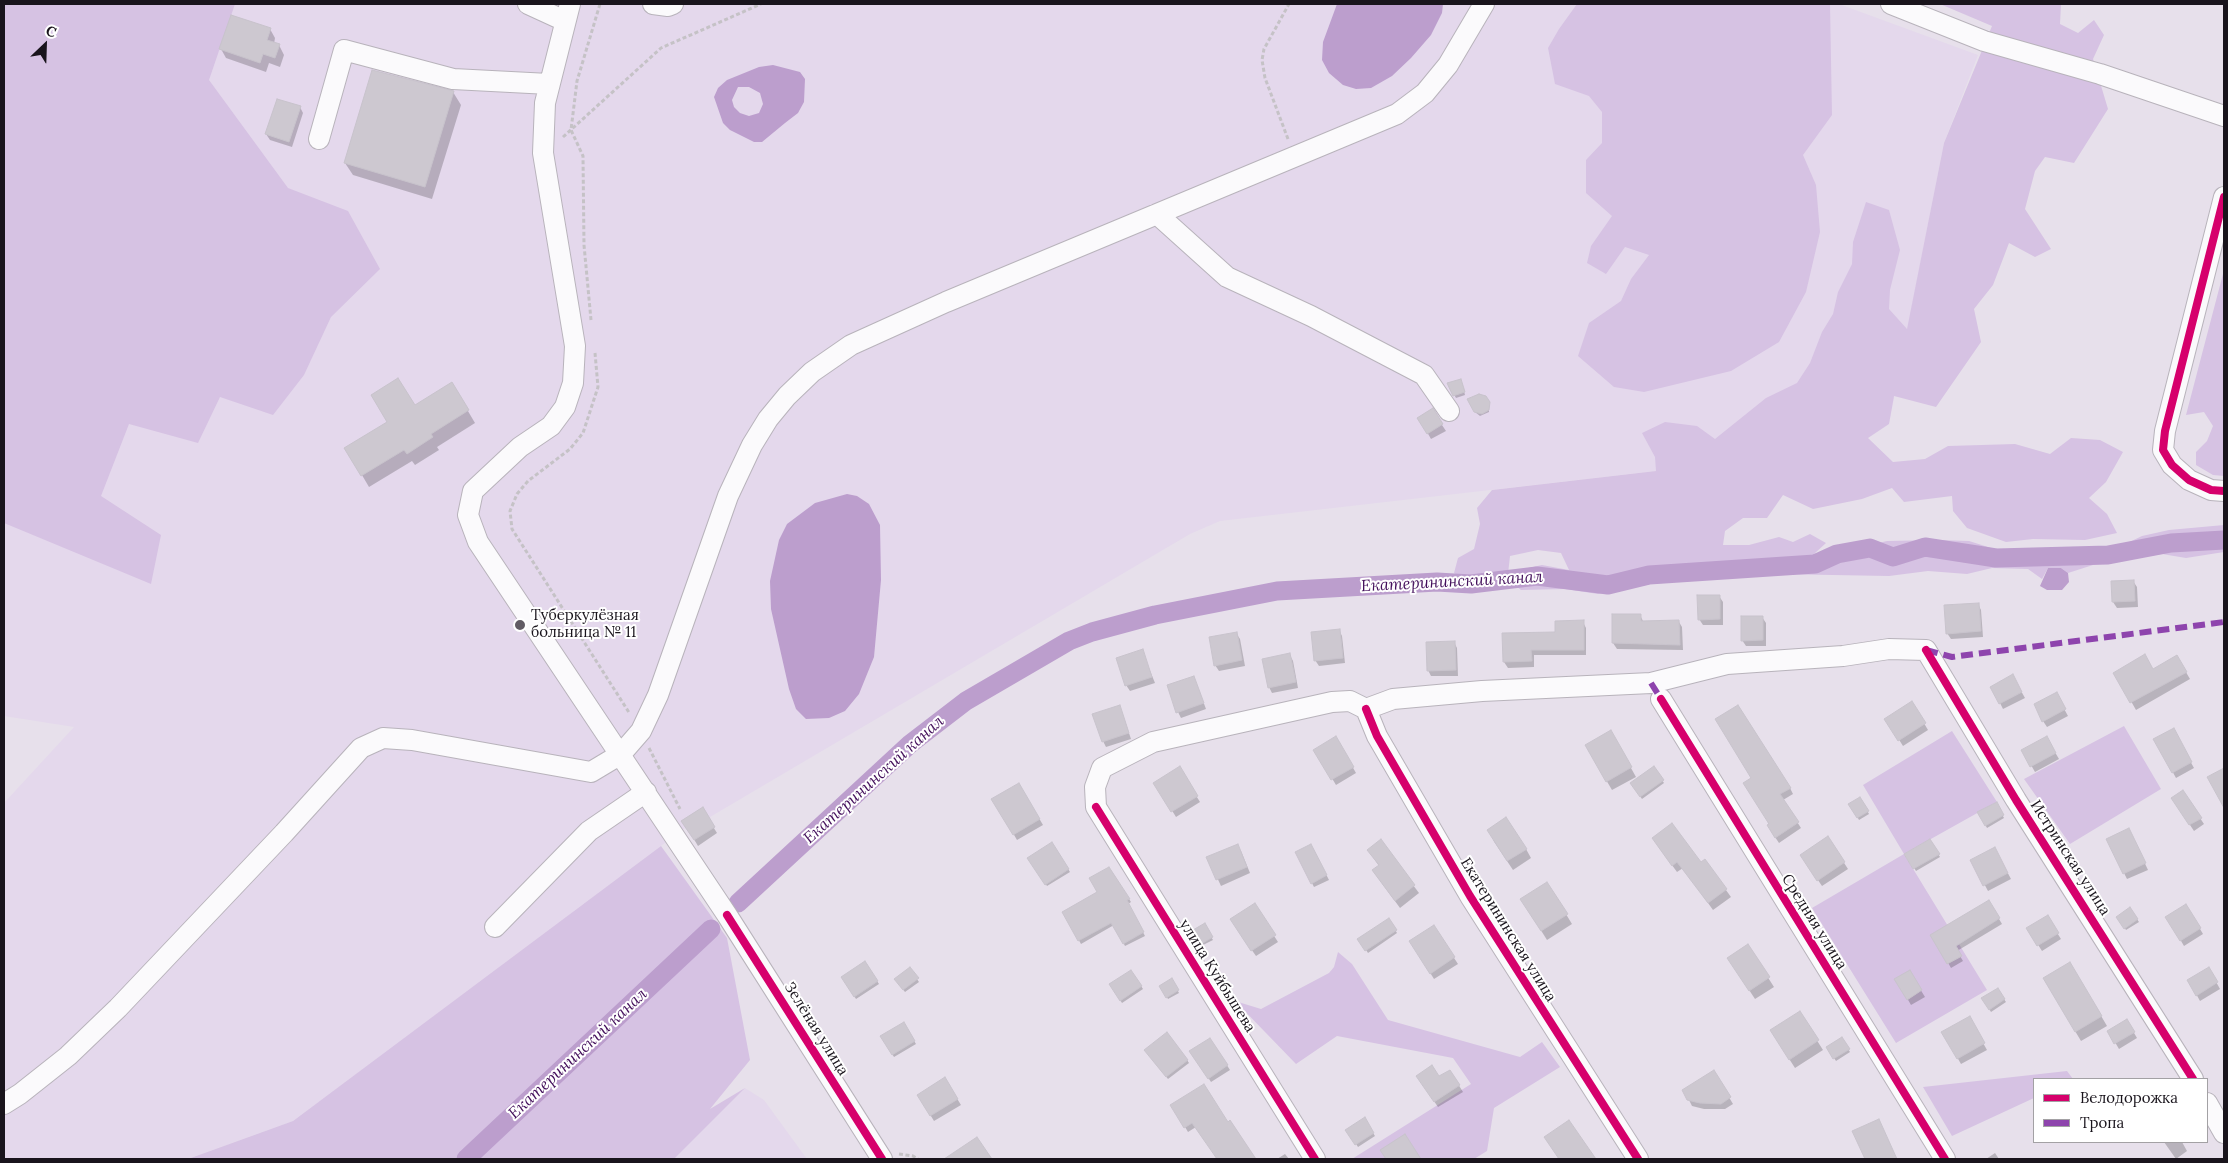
<!DOCTYPE html>
<html>
<head>
<meta charset="utf-8">
<style>
  body { margin:0 }
  #map { position:relative; width:2228px; height:1163px; overflow:hidden; background:#e7e0eb; font-family:Lora,serif }
  canvas { display:block }
  .frame { position:absolute; inset:0; border:5px solid #19141c; pointer-events:none }
  .legend { position:absolute; left:2033px; top:1078px; width:175px; height:65px; box-sizing:border-box; background:#fff; border:1px solid #a3a1a4; margin:0; padding:6px 9px; list-style:none; font-size:15px; color:#19141c }
  .legend li { display:flex; align-items:center; gap:10px; height:25px }
  .legend b { width:25px; border:1px solid #a3a1a4 }
  .north { position:absolute; left:20px; top:20px; width:50px; height:50px; -webkit-text-stroke:4px #fff; paint-order:stroke; rotate:24deg; font-size:14px; font-weight:700; line-height:20px; text-align:center; color:#19141c }
  .north::after { content:''; display:block; margin:auto; width:18px; height:22px; background:#19141c; clip-path:polygon(50% 0,100% 100%,50% 72%,0 100%) }
</style>
</head>
<body>
<div id="map">
<canvas width="2228" height="1163"></canvas>
<div class="frame"></div>
<ul class="legend">
<li><b style="height:6px;background:#d6006c"></b>Велодорожка</li>
<li><b style="height:6px;background:#8e44ad"></b>Тропа</li>
</ul>
<div class="north">С</div>
</div>
<script>
const ctx = document.querySelector('canvas').getContext('2d');
ctx.lineJoin = 'round';
function paint(path, color) { ctx.fillStyle = color; ctx.fill(path, 'evenodd'); }
const poly = rows => new Path2D(rows.map(r => 'M' + r).join(''));
function stroke(path, color, width, dash) { ctx.strokeStyle = color; ctx.lineWidth = width; ctx.lineCap = dash ? 'butt' : 'round'; ctx.setLineDash(dash || []); ctx.stroke(path); }
function drawText(font, color, halo, rows, align = 'center') {
  ctx.font = font + ' Lora,serif'; ctx.lineWidth = 4; ctx.setLineDash([]); ctx.textBaseline = 'middle'; ctx.strokeStyle = halo; ctx.fillStyle = color; for (const [text, x, y, turn = 0] of rows) {
    ctx.save(); ctx.translate(x, y); ctx.rotate((+turn || 0) * Math.PI / 180); ctx.textAlign = isNaN(turn) ? turn : align; if (halo) ctx.strokeText(text, 0, 0); ctx.fillText(text, 0, 0); ctx.restore();
  }
}
paint(poly([
  [114,4,1839,4,1978,55,1944,143,1889,424,1656,471,1220,521,1190,534,710,817,715,827,694,840,685,828,293,1121,188,1159,4,1159,4,803,74,727,4,716,4,144],
  [745,1088,764,1100,807,1159,674,1159]
]), '#e4d8ec');
paint(poly([
  [4,4,235,4,209,80,288,188,348,211,380,269,331,317,304,375,273,415,220,397,198,443,129,424,101,496,161,535,151,584,4,523],
  [1577,4,1830,4,1832,115,1803,155,1816,185,1820,232,1806,292,1779,342,1731,371,1644,392,1614,387,1578,356,1589,323,1621,301,1631,279,1649,255,1625,247,1606,274,1587,263,1591,246,1612,216,1586,193,1586,160,1602,143,1602,112,1589,96,1555,84,1548,48,1559,29],
  [1940,4,2061,4,2060,24,2078,33,2094,20,2104,35,2093,59,2108,109,2074,163,2045,157,2035,171,2025,209,2051,249,2035,257,2009,243,1993,285,1974,309,1981,342,1936,407,1894,396,1889,424,1868,438,1893,462,1925,459,1948,446,2015,444,2050,454,2071,438,2100,440,2123,452,2106,482,2089,498,2107,514,2117,533,2085,540,2033,539,2006,542,1967,528,1953,511,1952,496,1904,502,1892,488,1862,499,1813,509,1783,495,1767,518,1743,518,1725,531,1723,545,1749,545,1779,537,1793,542,1810,534,1826,543,1814,554,1848,550,1887,541,1938,540,1969,541,2004,552,2083,553,2117,548,2142,536,2169,530,2224,525,2224,552,2186,558,2162,554,2093,565,2068,573,2061,568,2048,568,2042,579,2028,569,1992,568,1967,574,1928,571,1889,576,1776,574,1650,584,1598,594,1565,589,1521,590,1510,581,1519,570,1542,565,1569,570,1561,553,1538,550,1510,556,1508,574,1499,579,1482,577,1465,581,1454,573,1458,558,1474,549,1480,524,1477,508,1492,490,1656,471,1655,457,1642,433,1665,422,1697,426,1715,439,1766,398,1797,383,1810,363,1822,332,1833,314,1838,292,1852,264,1853,242,1866,202,1889,210,1900,250,1890,290,1889,309,1907,329,1944,143,1992,26],
  [2224,270,2224,476,2213,475,2196,465,2196,452,2207,441,2213,426,2204,412,2186,415],
  [2124,726,2161,789,2070,844,2024,779],
  [1952,731,1997,802,1904,854,1987,990,1896,1043,1812,908,1904,854,1863,785],
  [661,846,727,938,750,1060,710,1109,745,1088,674,1159,188,1159,293,1121],
  [1338,952,1352,964,1388,1020,1520,1057,1542,1042,1560,1067,1494,1108,1487,1151,1474,1159,1352,1159,1471,1084,1453,1058,1337,1036,1296,1064,1235,1001,1261,1009,1329,973,1334,967],
  [2067,1071,2073,1079,2034,1079,2034,1098,1952,1136,1923,1087]
]), '#d6c2e3');
paint(poly([
  [1337,4,1443,4,1442,13,1431,35,1411,58,1392,76,1371,88,1356,89,1343,85,1329,73,1322,60,1323,42],
  [773,65,800,72,805,79,804,102,798,113,785,123,762,142,754,142,730,130,723,123,714,97,718,88,727,80,759,67],
  [738,87,749,87,760,93,763,104,759,113,749,116,740,113,734,107,732,100],
  [847,494,857,496,869,504,880,525,881,580,874,657,859,694,845,711,829,718,806,719,796,709,789,689,771,609,770,581,779,540,787,524,815,503],
  [2048,568,2061,568,2068,573,2069,582,2062,590,2047,590,2040,586]
]), '#bc9ecd');
paint(poly([
  [270,29,275,38,274,44,279,45,284,55,280,67,269,63,266,72,226,58,221,49],
  [453,92,461,105,432,199,353,175,345,163],
  [300,107,303,113,292,147,270,140,266,134],
  [1462,383,1465,395,1456,398,1448,384],
  [452,384,475,423,437,447,439,450,415,465,412,461,369,487,346,448],
  [1489,403,1489,412,1480,416,1475,412],
  [1432,410,1446,431,1431,439,1419,418],
  [2133,581,2137,587,2138,607,2117,608,2113,602],
  [1719,596,1723,602,1723,625,1703,625,1699,619],
  [1978,604,1981,610,1983,637,1951,639,1947,633],
  [1640,615,1643,621,1679,622,1682,627,1683,650,1617,649,1613,643],
  [1762,617,1766,623,1766,646,1746,646,1742,640],
  [1583,622,1586,628,1586,655,1534,655,1534,667,1508,668,1504,662,1503,634,1556,633],
  [1339,630,1342,636,1345,663,1319,666,1315,660],
  [1236,633,1240,639,1245,666,1219,671,1215,665],
  [1454,642,1457,648,1458,676,1431,676,1428,670],
  [1142,651,1155,683,1130,691,1126,685],
  [1290,655,1293,661,1298,688,1272,693,1269,687],
  [2177,657,2190,679,2136,710,2115,673,2153,670],
  [1194,677,1206,709,1181,718,1178,712],
  [2016,682,2025,698,2003,709,1992,687],
  [2056,694,2068,716,2047,727,2043,721],
  [1912,703,1928,730,1903,746,1886,719],
  [1122,712,1131,739,1106,747,1103,741],
  [2173,730,2194,768,2176,778,2155,740],
  [1611,732,1636,777,1612,790,1586,746],
  [2046,737,2059,759,2035,772,2023,751],
  [1336,738,1356,773,1336,785,1315,750],
  [1179,768,1200,802,1176,817,1155,783],
  [1654,768,1664,783,1642,799,1632,784],
  [1752,778,1790,788,1793,794,1783,800,1801,828,1779,843,1771,831],
  [1019,784,1043,825,1017,840,993,799],
  [1860,798,1869,814,1859,820,1850,804],
  [1996,803,2004,818,1987,828,1979,813],
  [2176,804,2200,818,2204,824,2194,831],
  [702,809,717,833,698,846,683,821],
  [2132,836,2148,870,2127,879,2124,873],
  [1828,838,1848,869,1822,886,1805,861],
  [1493,840,1526,849,1531,858,1513,870],
  [1380,841,1419,893,1400,908,1373,871,1379,866,1368,850],
  [1930,841,1940,857,1916,871,1906,854],
  [1052,844,1070,872,1047,886,1029,859],
  [1311,845,1329,880,1314,887,1296,852],
  [1658,846,1701,864,1705,861,1731,897,1713,910,1683,868,1677,872],
  [1995,849,2011,879,1988,891,1972,861],
  [1241,851,1250,873,1221,886,1208,858],
  [1109,868,1131,902,1128,904,1145,936,1125,946,1114,925,1081,944,1063,912,1098,892],
  [1547,883,1572,924,1547,940,1527,908],
  [1989,902,2002,924,1957,951,1963,961,1951,968,1932,935],
  [1254,905,1278,942,1256,956,1235,926],
  [2186,905,2203,934,2184,946,2167,917],
  [2130,909,2139,922,2126,930,2118,917],
  [2047,917,2061,939,2042,951,2028,929],
  [1389,920,1397,933,1368,953,1359,939],
  [1204,925,1213,940,1203,945,1194,931],
  [1433,926,1458,964,1434,979,1414,947],
  [1748,946,1774,987,1755,999,1734,967],
  [865,963,879,984,856,999,843,978],
  [2070,963,2107,1026,2081,1041,2044,979],
  [910,969,919,982,905,992,897,982],
  [2209,969,2220,989,2200,1001,2189,981],
  [1131,971,1143,989,1122,1003,1110,984],
  [1909,971,1925,997,1911,1005,1896,979],
  [1172,980,1179,993,1168,999,1161,987],
  [1997,989,2006,1002,1991,1012,1983,999],
  [1799,1012,1823,1050,1795,1068,1777,1040],
  [1969,1018,1987,1050,1961,1064,1943,1033],
  [2127,1021,2137,1038,2119,1049,2109,1032],
  [904,1024,916,1044,894,1057,882,1037],
  [1841,1038,1850,1052,1836,1061,1827,1047],
  [1210,1039,1230,1070,1211,1082,1191,1051],
  [1147,1053,1187,1060,1189,1063,1168,1079],
  [1450,1071,1463,1092,1438,1107,1421,1082,1439,1078],
  [1714,1072,1733,1104,1725,1109,1704,1109,1692,1106,1684,1090],
  [945,1079,961,1105,934,1121,918,1095],
  [1172,1105,1227,1123,1229,1122,1254,1159,1218,1159,1196,1127,1188,1132],
  [1364,1119,1375,1136,1358,1147,1347,1130],
  [2164,1142,2182,1142,2187,1151,2176,1159],
  [1995,1153,1999,1159,1986,1159],
  [1285,1154,1289,1159,1277,1159]
]), '#0003');
stroke(poly([
  [738,903,910,744,966,701,1069,641,1092,632,1155,615,1277,591,1437,582,1471,584,1537,576,1608,585,1649,575,1815,564,1837,554,1870,548,1893,557,1925,547,1996,558,2108,555,2171,543,2224,540],
  [466,1159,711,929]
]), '#bc9ecd', 19);
const building = poly([
  [231,15,271,28,267,40,280,44,275,58,263,54,260,63,219,49,231,15],
  [372,70,454,91,425,187,344,163,372,70],
  [277,99,301,106,289,142,265,134,277,99],
  [398,378,415,405,452,382,469,410,431,434,433,437,407,454,404,450,361,476,344,448,387,422,371,395,398,378],
  [1461,379,1465,392,1453,396,1447,383,1461,379],
  [1479,394,1486,396,1490,402,1489,410,1482,414,1474,412,1467,399,1479,394],
  [1433,408,1443,424,1427,434,1417,418,1433,408],
  [2134,580,2135,601,2112,602,2111,581,2134,580],
  [1697,595,1720,595,1720,619,1698,620,1697,595],
  [1979,603,1981,631,1946,634,1944,605,1979,603],
  [1612,614,1641,614,1641,621,1679,620,1680,645,1612,643,1612,614],
  [1741,616,1763,616,1763,640,1741,641,1741,616],
  [1584,620,1584,650,1531,650,1532,661,1503,662,1502,633,1555,632,1555,621,1584,620],
  [1340,629,1343,658,1314,661,1311,632,1340,629],
  [1237,632,1242,660,1214,666,1209,637,1237,632],
  [1455,641,1456,670,1427,671,1426,642,1455,641],
  [1143,649,1152,677,1125,686,1116,658,1143,649],
  [1290,653,1296,682,1268,688,1262,659,1290,653],
  [2145,654,2153,669,2177,655,2187,672,2130,703,2113,673,2145,654],
  [2013,674,2022,692,1999,704,1990,687,2013,674],
  [1194,676,1204,703,1176,713,1167,685,1194,676],
  [2057,692,2066,709,2042,722,2034,704,2057,692],
  [1912,701,1926,723,1898,741,1884,719,1912,701],
  [1120,705,1129,733,1102,742,1092,714,1120,705],
  [1738,705,1791,788,1780,794,1799,822,1775,838,1767,825,1769,824,1743,783,1751,778,1715,719,1738,705],
  [2174,728,2192,762,2172,773,2153,739,2174,728],
  [1611,730,1632,767,1606,782,1585,745,1611,730],
  [1336,736,1354,767,1331,780,1313,750,1336,736],
  [2047,736,2056,753,2030,767,2021,750,2047,736],
  [1180,766,1198,796,1171,812,1153,783,1180,766],
  [1654,766,1664,780,1640,797,1630,783,1654,766],
  [2224,768,2224,808,2207,777,2224,768],
  [1019,783,1040,819,1013,835,991,799,1019,783],
  [2183,790,2202,818,2189,825,2171,798,2183,790],
  [1860,797,1869,811,1857,818,1848,804,1860,797],
  [1997,802,2004,815,1985,826,1977,812,1997,802],
  [703,807,715,827,694,840,681,821,703,807],
  [1506,817,1527,849,1507,861,1487,830,1506,817],
  [1672,823,1701,862,1705,859,1727,889,1708,903,1677,862,1672,866,1652,838,1672,823],
  [2129,828,2146,863,2123,874,2106,839,2129,828],
  [1828,836,1845,862,1817,881,1800,855,1828,836],
  [1381,839,1415,885,1395,901,1372,870,1379,865,1367,850,1381,839],
  [1930,839,1940,854,1913,869,1904,854,1930,839],
  [1052,842,1069,869,1045,885,1027,858,1052,842],
  [1238,844,1247,867,1216,880,1206,857,1238,844],
  [1311,844,1327,875,1311,884,1295,852,1311,844],
  [1995,847,2008,873,1983,886,1970,860,1995,847],
  [1109,867,1130,899,1127,900,1144,932,1123,944,1111,923,1078,941,1062,912,1097,892,1089,878,1109,867],
  [1547,882,1568,914,1541,931,1520,899,1547,882],
  [1989,900,2000,918,1956,946,1962,956,1947,964,1930,935,1989,900],
  [1255,903,1276,935,1251,951,1230,919,1255,903],
  [2186,904,2201,928,2180,941,2165,917,2186,904],
  [2130,907,2138,919,2124,929,2116,917,2130,907],
  [2048,915,2059,933,2037,946,2026,928,2048,915],
  [1389,918,1397,930,1365,951,1357,939,1389,918],
  [1205,923,1213,937,1201,944,1193,930,1205,923],
  [1434,925,1455,957,1430,974,1409,941,1434,925],
  [1748,944,1770,977,1749,991,1727,958,1748,944],
  [865,961,878,981,854,997,841,977,865,961],
  [2070,962,2102,1016,2075,1032,2043,978,2070,962],
  [910,967,919,978,903,990,894,979,910,967],
  [2209,967,2218,982,2196,996,2187,980,2209,967],
  [1131,970,1142,986,1120,1001,1109,984,1131,970],
  [1910,970,1922,990,1907,1000,1894,979,1910,970],
  [1172,978,1179,990,1166,998,1159,986,1172,978],
  [1998,988,2005,999,1989,1010,1981,998,1998,988],
  [1800,1011,1819,1040,1789,1060,1770,1030,1800,1011],
  [1970,1016,1985,1043,1957,1059,1941,1032,1970,1016],
  [2127,1019,2135,1032,2114,1044,2107,1031,2127,1019],
  [904,1022,915,1041,892,1055,880,1036,904,1022],
  [1167,1032,1188,1060,1166,1077,1144,1050,1167,1032],
  [1842,1037,1850,1049,1833,1059,1826,1047,1842,1037],
  [1210,1038,1228,1065,1208,1079,1189,1051,1210,1038],
  [1432,1065,1439,1076,1450,1070,1460,1085,1434,1102,1416,1076,1432,1065],
  [1714,1070,1731,1097,1721,1104,1700,1103,1687,1100,1682,1090,1714,1070],
  [945,1077,958,1099,930,1116,917,1095,945,1077],
  [1204,1084,1228,1122,1230,1120,1256,1159,1217,1159,1192,1123,1184,1128,1170,1105,1204,1084],
  [1365,1117,1374,1133,1355,1145,1345,1130,1365,1117],
  [1879,1119,1897,1159,1865,1159,1852,1131,1879,1119],
  [1569,1120,1596,1159,1559,1159,1544,1137,1569,1120],
  [1405,1134,1421,1159,1386,1159,1380,1150,1405,1134],
  [977,1137,992,1159,944,1159,977,1137]
]);
paint(building, '#cdc8d0');
stroke(building, '#c8c3cc', 1);
const minor = poly([
  [528,4,565,21],
  [570,4,545,103,543,153,575,346,573,383,565,407,551,426,520,447,473,491,468,515,478,542,727,915,882,1159],
  [653,4,668,6,673,4],
  [1891,4,1984,41,2100,74,2224,116],
  [319,139,344,50,453,79,549,84],
  [2224,197,2165,431,2163,450,2172,465,2189,480,2211,490,2224,491],
  [1157,214,1227,277,1311,316,1424,375,1449,411],
  [1661,699,1945,1159],
  [1366,709,1377,736,1470,896,1638,1159],
  [495,927,589,831,646,792],
  [2207,1103,2224,1133],
  [4,1104,20,1094,68,1056,118,1008,284,833,361,748,383,738,412,740,591,772,621,754,641,731,658,695,728,496,752,445,768,419,787,396,812,372,851,345,946,302,1397,114,1425,93,1448,65,1484,4],
  [1315,1159,1096,807,1095,787,1102,768,1153,742,1332,702,1350,701,1366,709,1393,699,1482,691,1651,683,1727,664,1843,656,1889,649,1926,650,2016,800,2193,1079]
]);
stroke(minor, '#b8b3bb', 22);
stroke(poly([
  [563,137,661,48,761,4],
  [1288,139,1265,78,1262,60,1264,49,1289,4],
  [591,320,584,245,583,156,571,130,577,81,600,4],
  [595,353,598,387,583,433,570,449,528,481,517,494,510,511,512,529,630,714],
  [649,748,680,809],
  [899,1154,913,1156,918,1159]
]), '#c5c2c6', 3, [4, 2.5]);
stroke(minor, '#fbfafc', 20);
stroke(poly([
  [1926,650,1952,657,2224,622],
  [1651,683,1661,699]
]), '#8e44ad', 6, [12, 6]);
stroke(poly([
  [2224,197,2165,431,2163,450,2172,465,2189,480,2211,490,2224,491],
  [1926,650,2016,800,2193,1079],
  [1661,699,1945,1159],
  [1366,709,1377,736,1470,896,1638,1159],
  [1096,807,1315,1159],
  [727,915,882,1159]
]), '#d6006c', 8);
for (const [x, y, r, color] of [
  [520,625,6,"#615b64"]
]) { const dot = new Path2D(); dot.arc(x, y, r, 0, 2 * Math.PI); ctx.fillStyle = color; ctx.fill(dot); stroke(dot, '#fff', 2); }
drawText('15px', '#19141c', '#fff', [
  ["Туберкулёзная",531,616],
  ["больница № 11",531,633]
], 'left');
drawText('15px', '#19141c', '#fff', [
  ["Истринская улица",2070,858,57],
  ["Средняя улица",1814,922,58],
  ["Екатерининская улица",1508,930,58],
  ["улица Куйбышева",1217,976,58],
  ["Зелёная улица",816,1029,58]
]);
drawText('italic 16px', '#430f5b', '#fff', [
  ["Екатерининский канал",1452,582,-3],
  ["Екатерининский канал",874,780,-42],
  ["Екатерининский канал",578,1054,-43]
]);
</script>
</body>
</html>
